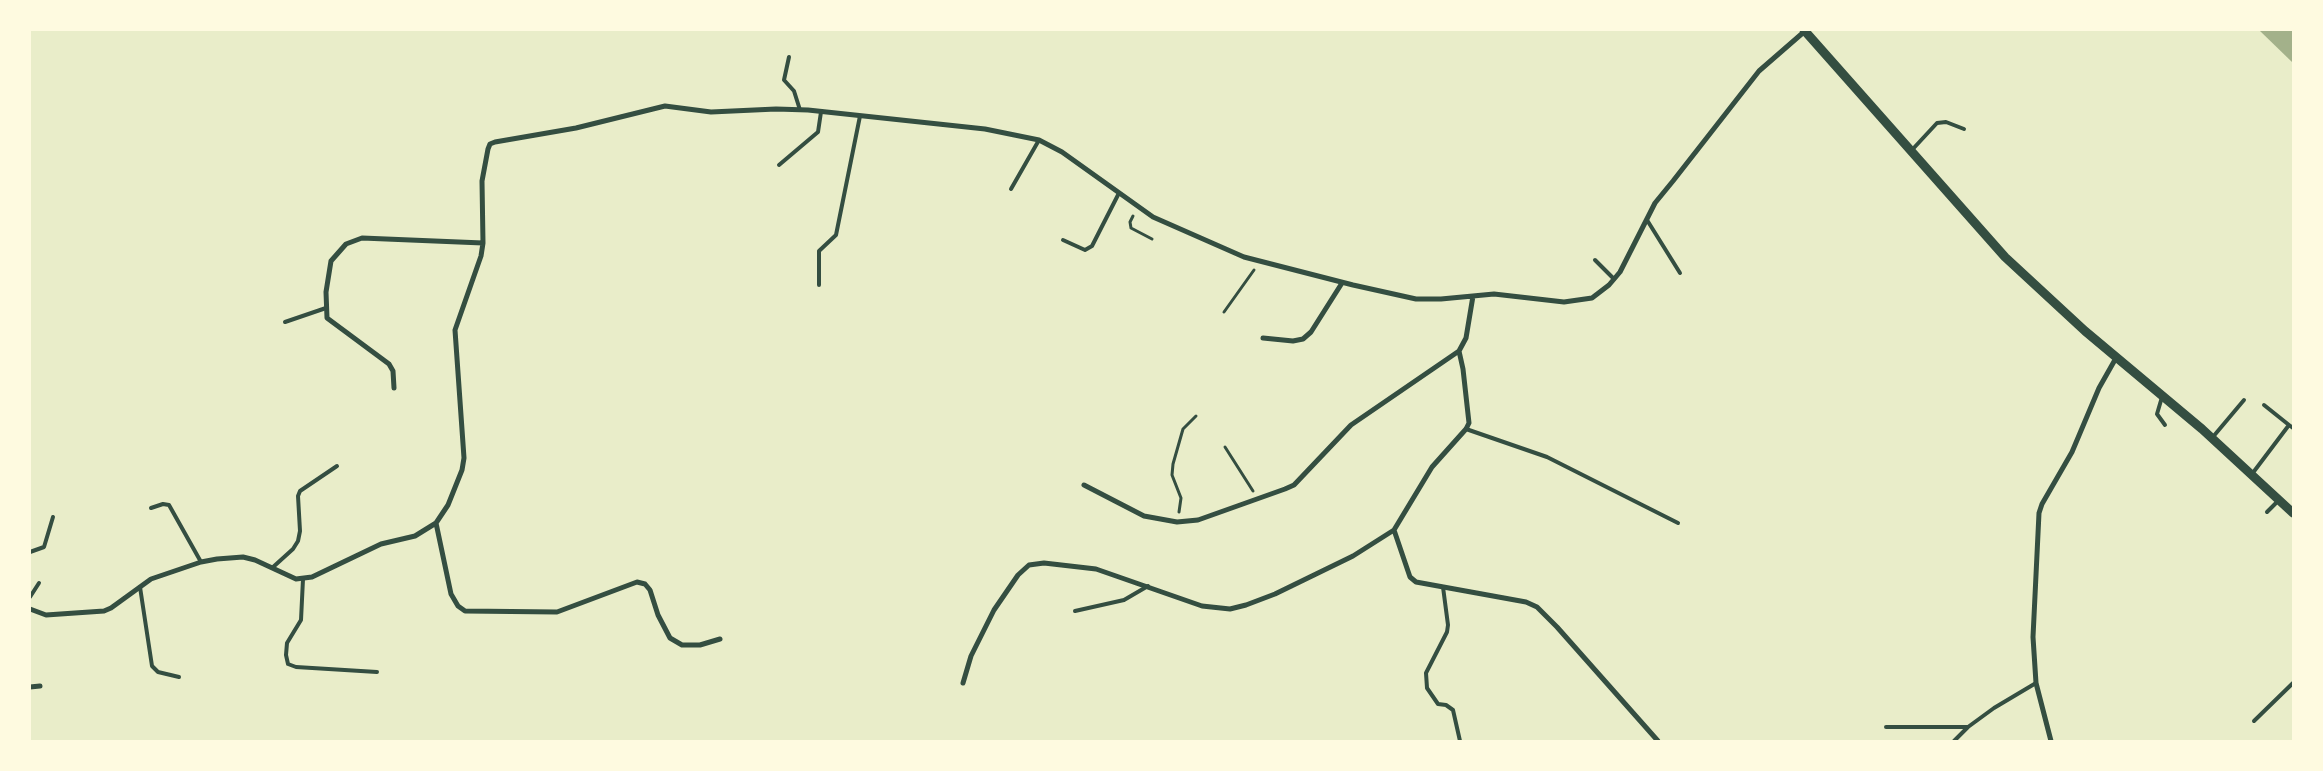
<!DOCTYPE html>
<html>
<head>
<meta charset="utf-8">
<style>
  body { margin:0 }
  #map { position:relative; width:2323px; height:771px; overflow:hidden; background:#e9edc9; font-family:"Crimson Pro",serif }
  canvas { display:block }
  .frame { position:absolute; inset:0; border:31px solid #fefae0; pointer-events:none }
</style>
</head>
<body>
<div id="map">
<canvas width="2323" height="771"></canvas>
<div class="frame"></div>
</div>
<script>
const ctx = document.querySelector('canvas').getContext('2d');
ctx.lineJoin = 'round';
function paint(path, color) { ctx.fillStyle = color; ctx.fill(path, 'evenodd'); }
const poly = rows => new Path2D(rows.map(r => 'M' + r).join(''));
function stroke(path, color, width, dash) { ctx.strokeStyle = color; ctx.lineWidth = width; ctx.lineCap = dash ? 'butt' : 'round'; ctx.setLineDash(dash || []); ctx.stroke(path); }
paint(poly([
  [2259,30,2293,30,2293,63]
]), '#a3b18a');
stroke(poly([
  [1133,216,1130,222,1131,228,1152,239],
  [1224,312,1254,270],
  [1225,447,1253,491],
  [1179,512,1181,498,1172,475,1173,464,1183,429,1196,416]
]), '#344e41', 3);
stroke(poly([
  [789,57,784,80,794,91,800,110],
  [1911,151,1937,123,1946,122,1964,129],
  [779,165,818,132,821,112],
  [1011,189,1039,140],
  [1647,220,1680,273],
  [1063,240,1085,250,1092,246,1119,193],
  [1595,260,1614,279],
  [819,285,819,251,836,235,860,116],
  [285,322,326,308],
  [2162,397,2157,414,2165,425],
  [2264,405,2289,425],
  [1466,429,1547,457,1678,523],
  [2212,438,2244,400],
  [2252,474,2289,425,2293,428],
  [151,508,163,504,169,505,201,562],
  [2267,512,2278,501],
  [30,552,44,547,53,517],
  [272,568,293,549,298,541,300,531,298,496,300,491,337,466],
  [303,579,301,620,287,643,286,655,288,664,296,667,377,672],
  [140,587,152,666,158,672,179,677],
  [1443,587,1448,625,1447,632,1426,673,1427,688,1438,704,1446,705,1453,710,1460,741],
  [30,597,39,583],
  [1075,611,1124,600,1148,586],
  [2254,721,2293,683],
  [1886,727,1968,727],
  [1954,741,1968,727,1994,708,2036,683]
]), '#344e41', 4);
stroke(poly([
  [1263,338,1293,341,1303,339,1311,332,1342,283],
  [394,388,393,371,389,364,327,318,326,292,331,261,346,244,362,238,483,243],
  [1084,485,1144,516,1177,522,1198,520,1285,489,1294,485,1351,425,1459,351,1466,338,1473,296],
  [436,523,451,594,458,606,465,611,557,612,637,582,645,584,650,590,658,615,670,638,682,645,700,645,720,639],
  [1394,530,1410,577,1416,582,1526,602,1537,607,1557,627,1658,741],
  [30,609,46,615,104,611,111,608,151,579,201,562,217,559,243,557,255,560,296,579,312,577,381,544,415,536,436,523,448,505,462,470,464,458,455,330,481,256,483,243,482,181,488,149,490,144,495,142,576,128,665,106,711,112,776,109,808,110,985,129,1039,140,1062,152,1153,217,1244,257,1353,285,1416,299,1441,299,1494,294,1564,302,1592,298,1609,285,1620,272,1655,203,1673,181,1759,71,1805,31],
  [963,683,971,656,994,610,1018,575,1029,565,1044,563,1096,569,1202,606,1230,609,1246,605,1275,594,1353,556,1394,530,1432,467,1466,429,1469,423,1463,369,1459,351],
  [30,687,40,686],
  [2051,741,2036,683,2033,637,2039,513,2042,504,2072,452,2099,388,2116,358]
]), '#344e41', 5);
stroke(poly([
  [1804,30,2005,257,2085,331,2202,429,2293,513]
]), '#344e41', 9);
</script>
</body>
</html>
